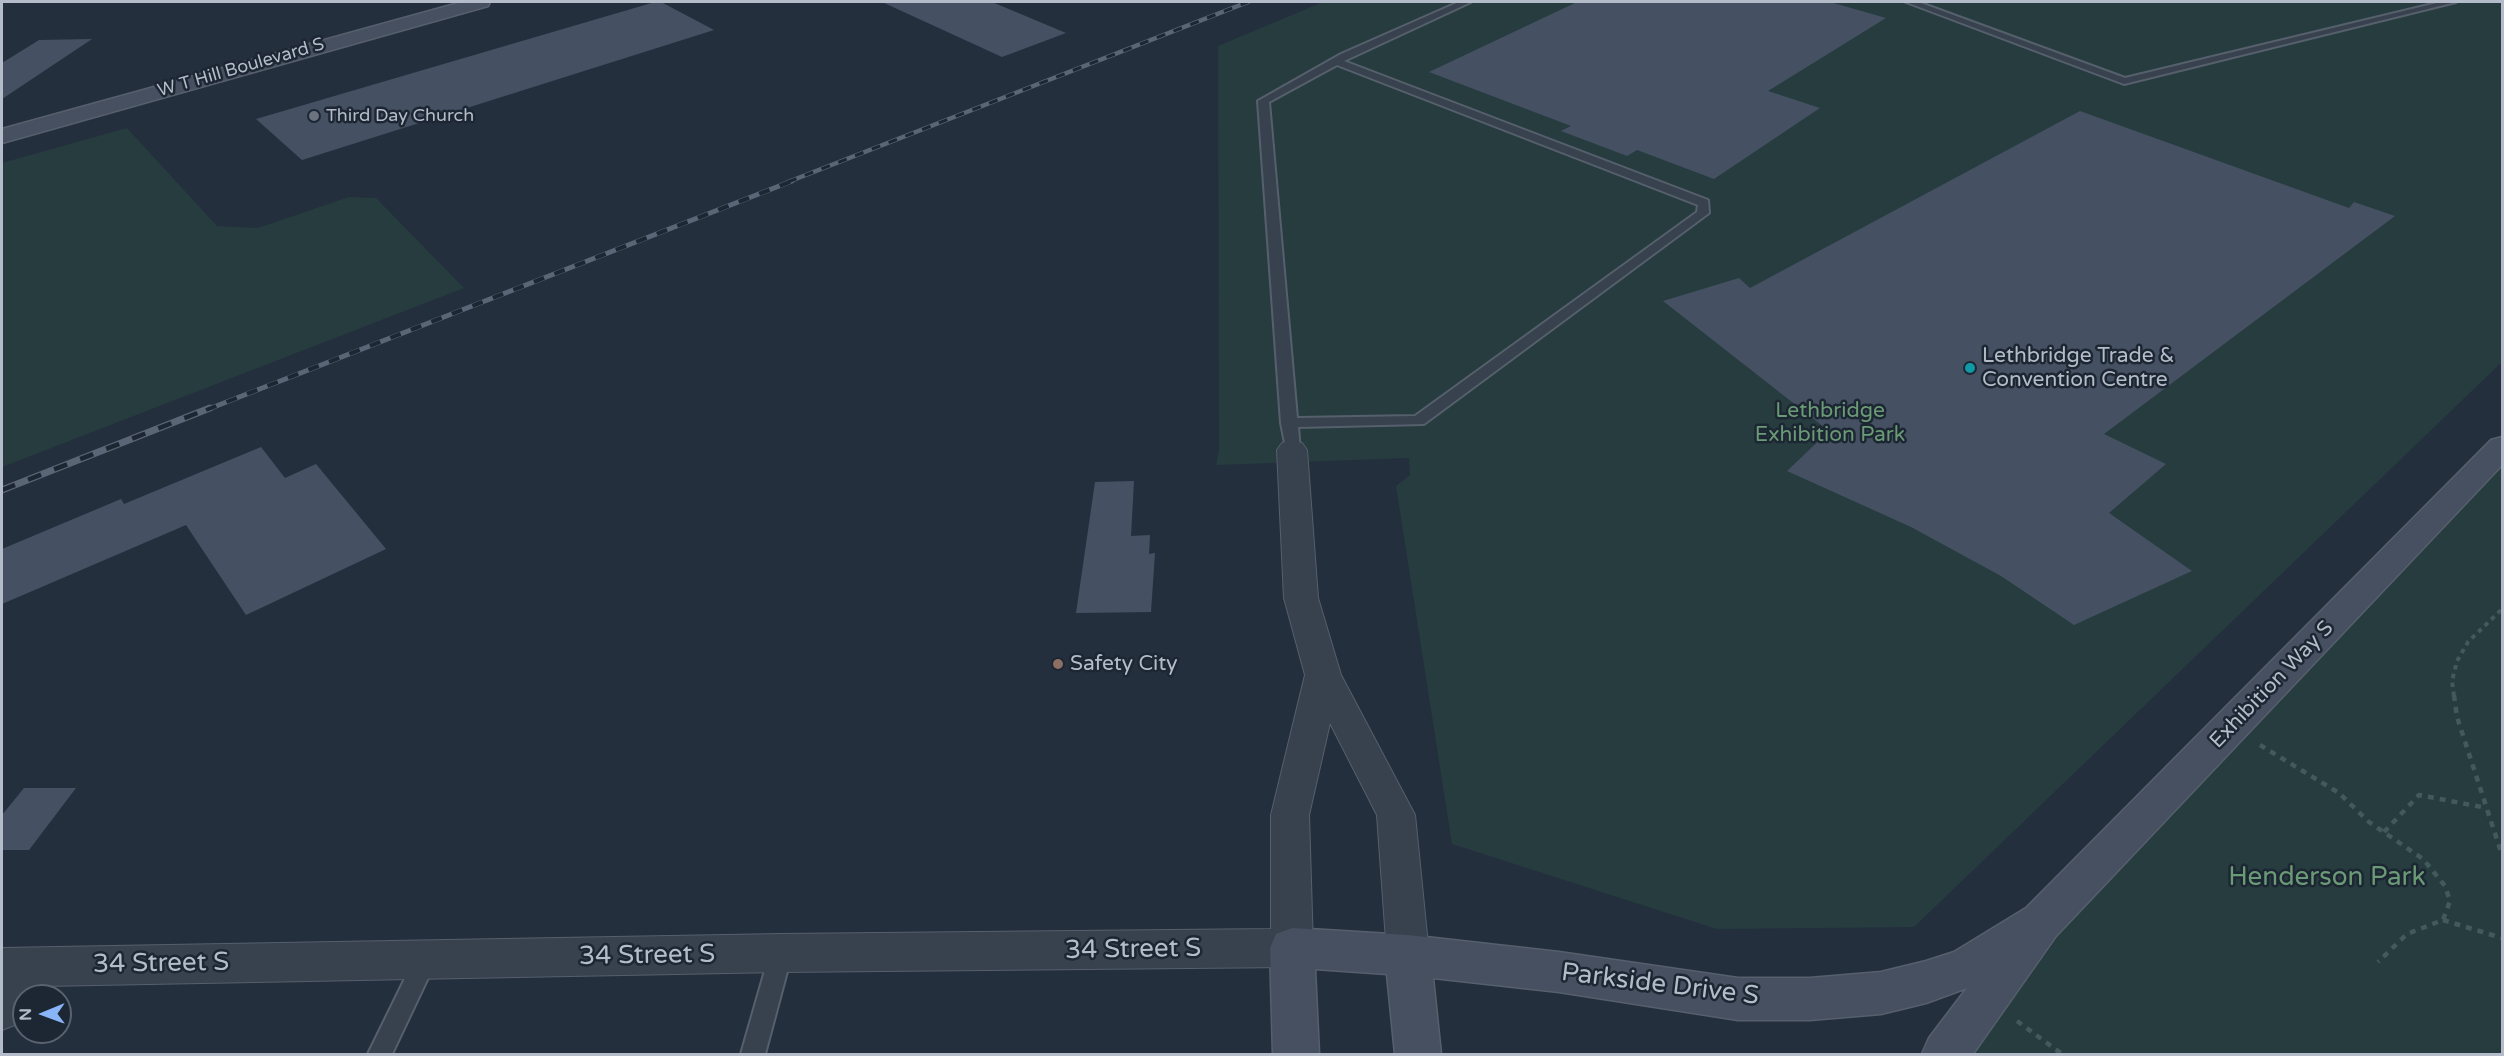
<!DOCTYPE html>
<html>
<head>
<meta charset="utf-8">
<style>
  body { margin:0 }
  #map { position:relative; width:2504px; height:1056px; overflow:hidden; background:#242f3e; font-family:"Varela Round",sans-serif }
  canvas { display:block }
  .frame { position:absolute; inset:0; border:3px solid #b4bcc9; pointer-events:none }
  .north { position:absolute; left:12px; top:984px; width:60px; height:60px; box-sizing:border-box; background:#1d2633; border:2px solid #59626f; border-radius:50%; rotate:269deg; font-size:16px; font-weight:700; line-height:24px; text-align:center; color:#b4bcc9 }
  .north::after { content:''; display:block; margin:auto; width:21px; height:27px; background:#8ab4f8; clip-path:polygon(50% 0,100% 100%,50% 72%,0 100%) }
</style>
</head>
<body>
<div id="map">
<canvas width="2504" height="1056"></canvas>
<div class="frame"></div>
<div class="north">N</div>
</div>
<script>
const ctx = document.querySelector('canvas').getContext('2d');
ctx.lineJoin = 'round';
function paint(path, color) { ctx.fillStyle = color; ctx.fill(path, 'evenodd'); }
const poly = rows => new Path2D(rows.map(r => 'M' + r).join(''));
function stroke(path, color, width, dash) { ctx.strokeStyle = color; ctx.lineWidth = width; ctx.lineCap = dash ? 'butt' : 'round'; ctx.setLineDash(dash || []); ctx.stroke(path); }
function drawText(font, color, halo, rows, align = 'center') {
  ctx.font = font + ' "Varela Round",sans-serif'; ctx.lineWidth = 5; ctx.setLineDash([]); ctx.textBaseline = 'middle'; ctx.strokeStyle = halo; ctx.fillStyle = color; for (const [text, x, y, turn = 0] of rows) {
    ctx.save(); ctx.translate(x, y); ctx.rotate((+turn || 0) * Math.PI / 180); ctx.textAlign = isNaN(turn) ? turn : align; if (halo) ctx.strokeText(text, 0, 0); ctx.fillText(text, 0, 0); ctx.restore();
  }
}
paint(poly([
  [1323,2,2502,2,2502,362,1914,927,1717,929,1452,844,1396,486,1410,475,1409,458,1216,465,1219,451,1218,46],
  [127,128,217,226,258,228,349,197,376,198,464,288,2,467,2,163],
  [2502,447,2502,1054,1946,1054,2041,922]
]), '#263c3f');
paint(poly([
  [655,2,661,2,714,30,302,160,256,119],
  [882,2,992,2,1066,33,1002,57],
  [1577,2,1830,2,1886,18,1768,91,1820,108,1714,179,1637,150,1627,156,1561,131,1571,126,1429,72],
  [92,39,2,99,2,63,39,40],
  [2080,111,2349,208,2354,202,2395,216,2104,434,2166,464,2109,513,2192,571,2074,625,2001,576,1911,527,1787,471,1829,431,1663,301,1739,278,1750,288],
  [261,447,285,478,316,464,386,549,246,615,186,525,2,604,2,549,121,499,124,504],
  [1134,481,1131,536,1150,535,1149,554,1155,553,1151,612,1076,613,1095,482],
  [24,788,76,788,29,850,2,850,2,815]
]), '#455162');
const lane = poly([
  [1459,2,1471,2,1344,61,1708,200,1709,213,1424,424,1298,427,1300,450,1292,455,1287,453,1281,423,1258,101,1341,54,1459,2],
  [1337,65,1698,205,1697,212,1415,416,1297,418,1269,102,1337,65],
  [1906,2,1918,2,2125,78,2441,2,2456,2,2124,84,1906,2],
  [781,943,789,946,792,953,765,1054,741,1054,770,953,773,946,781,943],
  [425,951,433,954,436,961,392,1054,368,1054,417,954,425,951]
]);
const street = poly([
  [1292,441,1302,443,1307,450,1318,598,1341,675,1415,815,1429,955,1423,969,1408,974,1393,969,1387,955,1377,815,1330,723,1309,815,1313,948,1307,961,1292,967,781,972,44,986,37,996,24,996,24,1015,17,1024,2,1030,2,948,781,934,1271,929,1271,815,1305,675,1284,598,1277,450,1282,443,1292,441]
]);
const secondary = poly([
  [462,2,490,2,488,6,2,143,2,129,462,2],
  [2502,437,2502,465,2056,936,1973,1054,1922,1054,1929,1038,1967,988,1926,1003,1881,1014,1810,1020,1738,1020,1559,992,1433,978,1441,1054,1395,1054,1387,974,1315,969,1319,1054,1273,1054,1270,948,1276,934,1292,928,1408,935,1559,952,1738,978,1810,978,1881,972,1926,961,1954,952,2026,908,2491,440,2502,437]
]);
stroke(lane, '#565f6c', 4);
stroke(street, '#565f6c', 2);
stroke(secondary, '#565f6c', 3);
stroke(poly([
  [2454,696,2452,681,2457,661,2468,642,2502,609]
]), '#44595c', 4, [4.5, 4.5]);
stroke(poly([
  [2454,695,2457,717,2502,855],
  [2260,745,2339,793,2369,822,2423,859,2445,886,2450,901,2443,920,2407,934,2378,962],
  [2384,832,2419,795,2487,808],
  [2443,920,2502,938],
  [2017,1021,2062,1054]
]), '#44595c', 4.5, [6, 6]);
paint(lane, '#38414e');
paint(street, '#38414e');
paint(secondary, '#465061');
const railFar2 = poly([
  [788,182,1248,2]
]);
const railFar1 = poly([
  [206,410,792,181]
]);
const rail = poly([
  [2,490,210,408]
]);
stroke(railFar2, '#5a6575', 4.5);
stroke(railFar1, '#5a6575', 5);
stroke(rail, '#5a6575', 7);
stroke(railFar2, '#1d2633', 3, [9]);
stroke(railFar1, '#1d2633', 4, [11]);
stroke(rail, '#1d2633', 4.5, [14]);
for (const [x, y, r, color] of [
  [314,116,6,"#6b7280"],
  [1970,368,6,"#0f9aa8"],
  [1058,664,6,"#8d6e63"]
]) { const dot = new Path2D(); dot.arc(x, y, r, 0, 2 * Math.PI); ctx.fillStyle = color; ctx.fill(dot); stroke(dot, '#1d2633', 2); }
drawText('18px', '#b4bcc9', '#1d2633', [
  ["W T Hill Boulevard S",241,68,-16]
]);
drawText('18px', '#b4bcc9', '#1d2633', [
  ["Third Day Church",326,116]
], 'left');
drawText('21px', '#b4bcc9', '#1d2633', [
  ["Lethbridge Trade &",1982,356],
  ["Convention Centre",1982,380],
  ["Safety City",1070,664]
], 'left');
drawText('21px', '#6b9a76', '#1d2633', [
  ["Lethbridge",1830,411],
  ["Exhibition Park",1830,435]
]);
drawText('21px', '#b4bcc9', '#1d2633', [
  ["Exhibition Way S",2272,685,-46]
]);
drawText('26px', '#6b9a76', '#1d2633', [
  ["Henderson Park",2327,878]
]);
drawText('26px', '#b4bcc9', '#1d2633', [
  ["34 Street S",1133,950,-1],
  ["34 Street S",647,956,-1],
  ["34 Street S",161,964,-1],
  ["Parkside Drive S",1660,985,7]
]);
</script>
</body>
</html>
